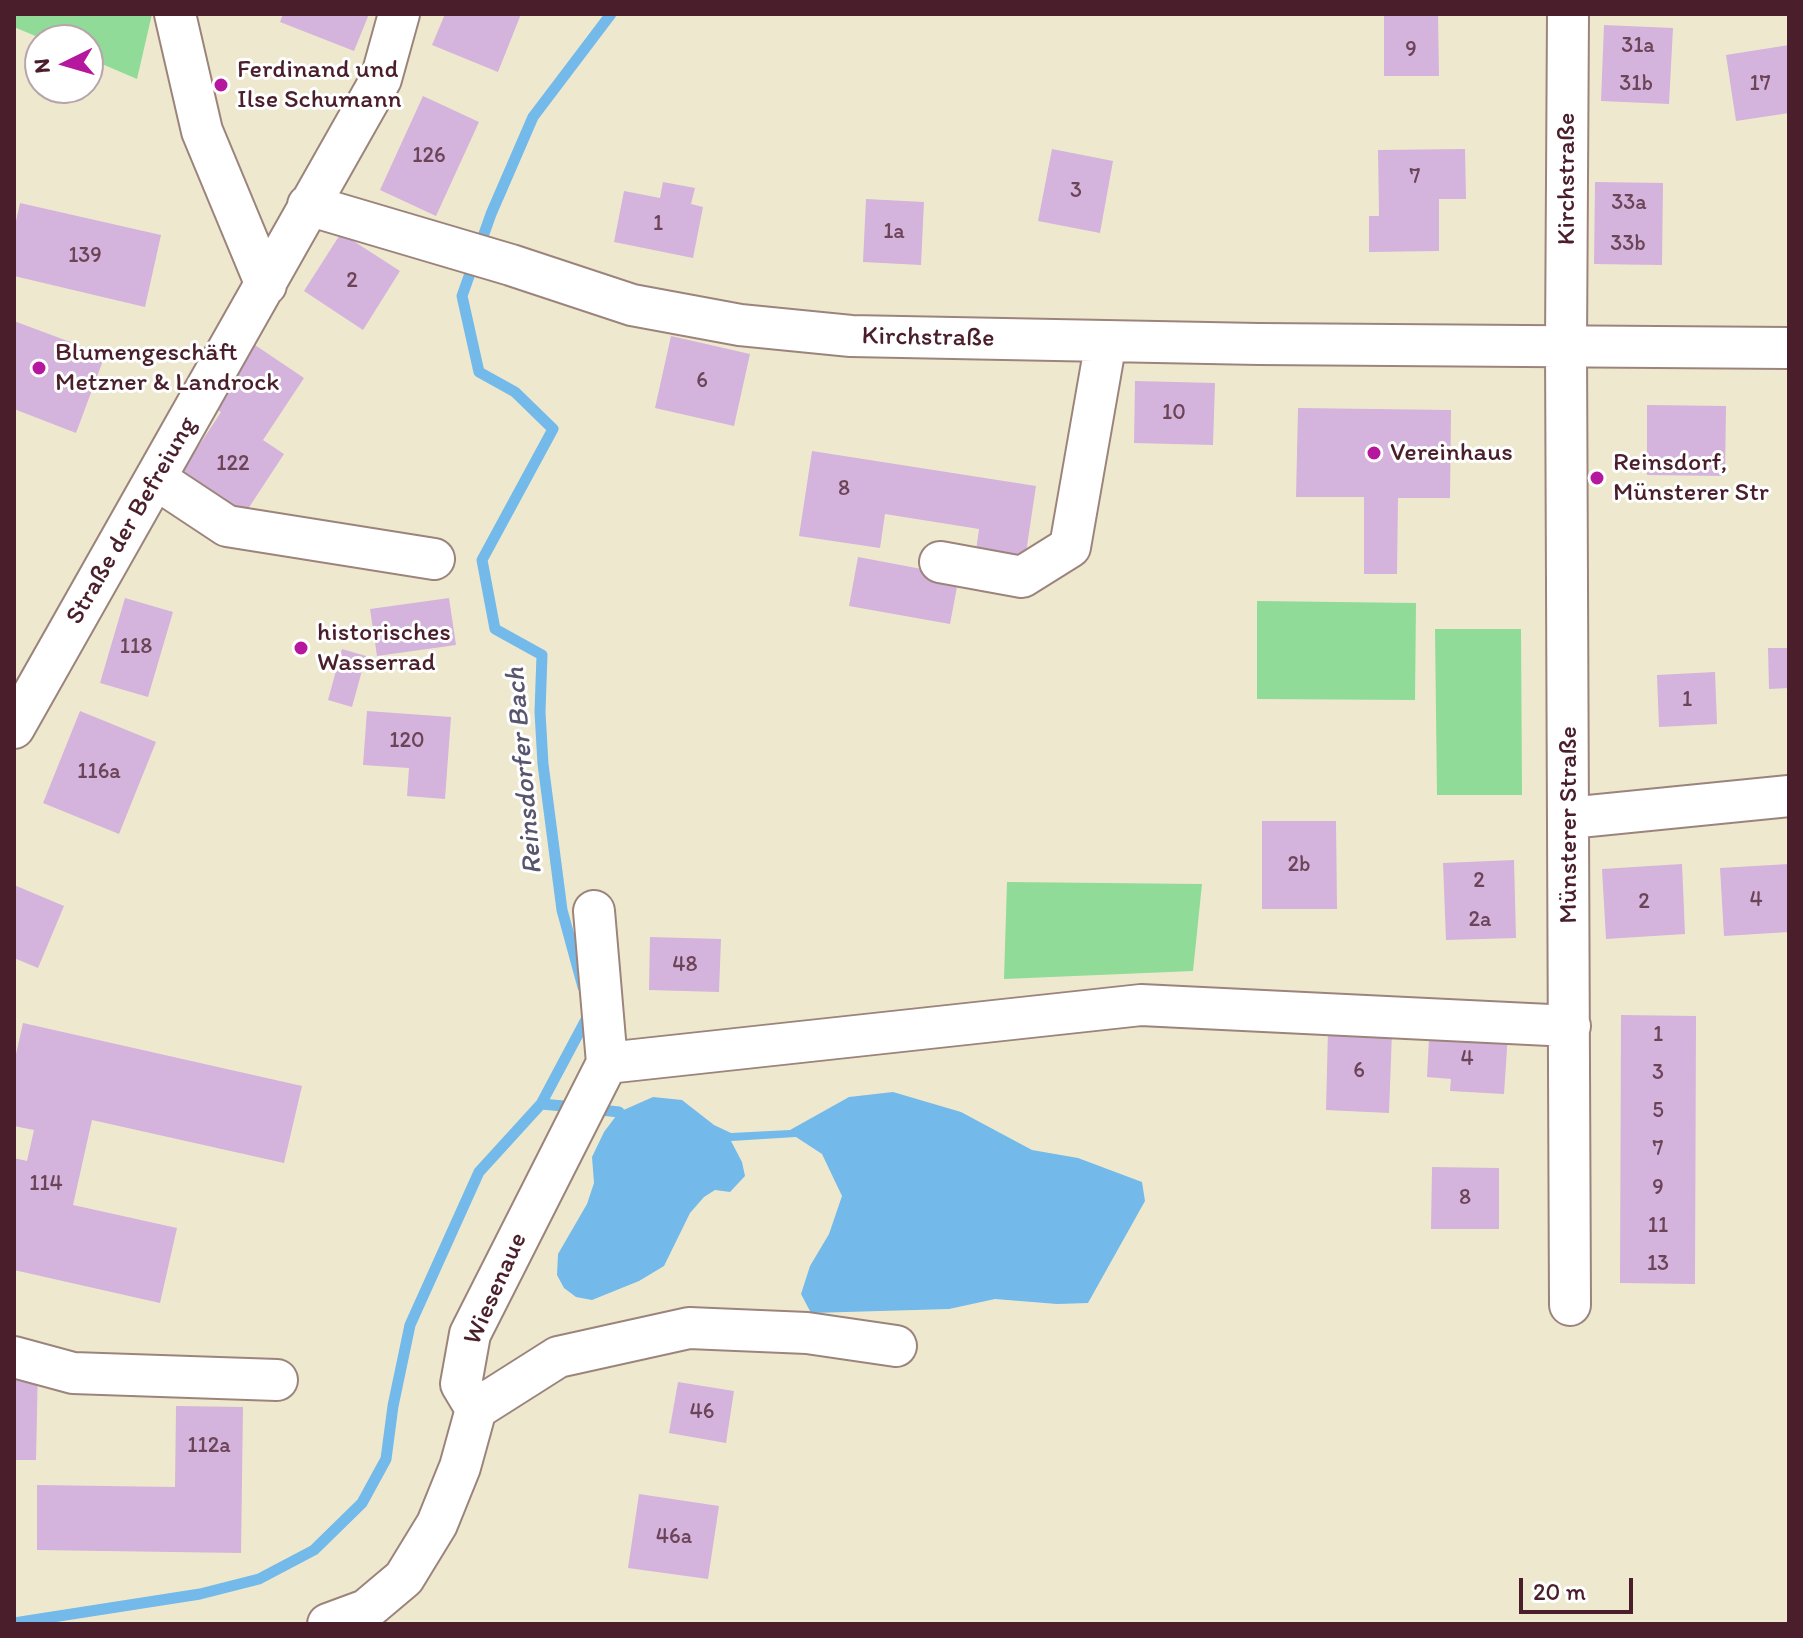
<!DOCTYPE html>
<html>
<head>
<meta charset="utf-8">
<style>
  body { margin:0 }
  #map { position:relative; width:1803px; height:1638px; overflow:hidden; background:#eee9ce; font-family:Itim,sans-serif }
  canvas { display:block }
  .frame { position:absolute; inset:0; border:16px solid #4a1f2b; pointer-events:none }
  .north { position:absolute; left:24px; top:24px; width:80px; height:80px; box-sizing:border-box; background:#fff; border:2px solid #b7a5aa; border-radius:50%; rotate:265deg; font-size:22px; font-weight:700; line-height:32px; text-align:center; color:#4a1f2b }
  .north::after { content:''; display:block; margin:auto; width:28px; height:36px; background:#b5179e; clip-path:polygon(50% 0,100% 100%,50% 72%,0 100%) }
  .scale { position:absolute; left:1519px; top:1578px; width:114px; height:36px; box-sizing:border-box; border:4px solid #4a1f2b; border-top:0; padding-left:10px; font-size:24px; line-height:28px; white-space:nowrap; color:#4a1f2b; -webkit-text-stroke:6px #fff; paint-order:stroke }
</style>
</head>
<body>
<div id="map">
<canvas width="1803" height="1638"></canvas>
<div class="frame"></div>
<div class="north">N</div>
<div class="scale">20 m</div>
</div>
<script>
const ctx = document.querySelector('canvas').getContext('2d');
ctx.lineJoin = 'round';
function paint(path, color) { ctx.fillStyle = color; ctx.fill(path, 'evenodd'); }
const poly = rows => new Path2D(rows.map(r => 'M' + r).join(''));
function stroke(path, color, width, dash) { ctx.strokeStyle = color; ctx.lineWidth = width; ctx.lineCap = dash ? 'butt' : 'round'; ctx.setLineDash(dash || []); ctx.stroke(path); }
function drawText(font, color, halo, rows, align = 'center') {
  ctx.font = font + ' Itim,sans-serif'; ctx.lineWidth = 6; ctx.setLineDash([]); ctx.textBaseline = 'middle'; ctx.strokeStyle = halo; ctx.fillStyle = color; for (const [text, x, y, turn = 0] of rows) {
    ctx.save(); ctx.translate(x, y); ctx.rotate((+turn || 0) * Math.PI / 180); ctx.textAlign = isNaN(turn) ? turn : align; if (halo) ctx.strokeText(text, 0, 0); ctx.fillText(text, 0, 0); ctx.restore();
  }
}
paint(poly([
  [14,14,152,14,137,79,88,58,88,40,45,40,14,27],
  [1257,601,1416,603,1415,700,1257,699],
  [1435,629,1521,629,1522,795,1437,795],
  [1007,882,1202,884,1193,971,1004,979]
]), '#90db97');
paint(poly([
  [893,1092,961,1112,1032,1150,1078,1158,1142,1182,1145,1201,1088,1303,1057,1304,995,1299,949,1309,811,1313,801,1294,810,1266,829,1234,842,1196,822,1154,796,1137,731,1141,742,1162,745,1176,730,1192,715,1190,704,1197,690,1213,664,1266,639,1281,592,1300,576,1297,564,1288,557,1275,558,1254,587,1204,594,1183,592,1157,604,1132,619,1112,653,1097,682,1100,714,1125,731,1133,790,1130,849,1097]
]), '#73b9ea');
stroke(poly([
  [583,987,562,910,543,764,540,712,542,655,495,629,482,560,553,429,515,392,479,372,462,296,491,214,533,117,611,14],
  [541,1104,575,1107],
  [592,1109,619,1112],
  [14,1623,200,1594,259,1579,314,1550,362,1503,386,1459,393,1406,410,1325,479,1172,541,1104,590,1012]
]), '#73b9ea', 11);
paint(poly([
  [283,14,369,14,354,51,280,22],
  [445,14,521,14,498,72,432,45],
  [1384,14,1438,14,1439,76,1384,76],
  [1604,25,1673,28,1669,104,1601,101],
  [1789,45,1789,113,1736,121,1726,55],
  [423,96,479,122,436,216,380,190],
  [1052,149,1113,161,1100,233,1038,221],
  [1465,149,1466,199,1439,199,1439,251,1369,252,1369,216,1379,216,1378,150],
  [663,182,695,188,691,204,703,207,693,258,614,242,624,191,660,198],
  [1595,182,1663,183,1662,265,1594,264],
  [866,199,924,202,921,265,863,262],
  [20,203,161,235,145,307,14,276,14,230],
  [341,233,400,271,363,330,304,291],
  [14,321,105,355,76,433,14,409],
  [671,336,750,354,734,426,655,408],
  [255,345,304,378,263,440,284,454,244,515,181,473,221,412,215,408],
  [1135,381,1215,383,1213,445,1134,443],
  [1647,405,1726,406,1725,476,1647,475],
  [1298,408,1451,410,1450,498,1398,498,1397,574,1364,574,1364,497,1296,497],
  [812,451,1036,486,1024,566,975,558,979,529,885,514,880,548,799,536],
  [858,557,959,576,950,624,849,606],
  [125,598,173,612,148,697,100,683],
  [449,598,456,645,377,656,370,609],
  [1768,648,1789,648,1789,688,1769,689],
  [342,649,366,656,352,707,328,700],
  [1715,672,1717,724,1659,727,1657,675],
  [80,711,156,742,119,834,43,803],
  [367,711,451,717,445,799,407,796,409,768,363,765],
  [1262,821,1336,821,1337,909,1262,909],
  [1514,860,1516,938,1446,940,1443,863],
  [1682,864,1685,934,1606,939,1602,869],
  [1789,864,1789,932,1724,936,1720,868],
  [14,885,64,906,38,968,14,958],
  [650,937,721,939,719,992,649,990],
  [1621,1015,1696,1016,1695,1284,1620,1283],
  [23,1023,302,1086,284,1163,92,1120,73,1205,177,1228,160,1303,14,1270,14,1158,27,1161,34,1130,14,1126,14,1063],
  [1328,1030,1392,1032,1389,1113,1326,1110],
  [1454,1030,1508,1033,1504,1094,1450,1091,1451,1079,1427,1077,1429,1039,1453,1041],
  [1432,1167,1499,1168,1499,1229,1431,1229],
  [14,1364,38,1365,36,1460,14,1460],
  [678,1382,734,1391,726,1443,669,1433],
  [176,1406,243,1407,241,1553,37,1550,37,1485,175,1487],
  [639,1494,719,1506,708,1579,628,1568]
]), '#d4b3dc');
const minor = poly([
  [175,14,202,131,266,285],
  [1568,14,1566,345,1570,1305],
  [308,205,511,265,632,305,740,325,851,336,1259,344,1789,348],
  [156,479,227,526,434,559],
  [940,562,1022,577,1070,547,1106,341],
  [14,728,381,79,399,14],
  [1569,818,1789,796],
  [607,1063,1141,1005,1570,1026],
  [14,1357,73,1373,277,1380],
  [476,1409,558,1357,689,1328,807,1333,896,1346],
  [328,1624,366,1610,404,1578,437,1524,460,1467,476,1409,461,1384,470,1334,607,1063,594,911]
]);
stroke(minor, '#9c847c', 44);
stroke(minor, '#fff', 40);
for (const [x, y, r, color] of [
  [221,85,8,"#b5179e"],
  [39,368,8,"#b5179e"],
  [1374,453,8,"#b5179e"],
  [1597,478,8,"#b5179e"],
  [301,648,8,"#b5179e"]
]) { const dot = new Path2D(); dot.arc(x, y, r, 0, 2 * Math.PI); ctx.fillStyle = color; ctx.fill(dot); stroke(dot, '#fff', 3); }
drawText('22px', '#6c4457', null, [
  ["31a",1638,46],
  ["9",1411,50],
  ["31b",1636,84],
  ["17",1760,84],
  ["126",429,156],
  ["7",1415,177],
  ["3",1076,191],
  ["33a",1629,203],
  ["1",658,224],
  ["1a",894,232],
  ["33b",1628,244],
  ["139",85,256],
  ["2",352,281],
  ["6",702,381],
  ["10",1174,413],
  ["122",233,464],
  ["8",844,489],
  ["118",136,647],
  ["1",1687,700],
  ["120",407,741],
  ["116a",99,772],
  ["2b",1299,865],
  ["2",1479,881],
  ["4",1756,900],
  ["2",1644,902],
  ["2a",1480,920],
  ["48",685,965],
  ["1",1658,1035],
  ["4",1467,1059],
  ["6",1359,1071],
  ["3",1658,1073],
  ["5",1658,1111],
  ["7",1658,1149],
  ["114",46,1184],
  ["9",1658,1188],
  ["8",1465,1198],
  ["11",1658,1226],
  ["13",1658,1264],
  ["46",702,1412],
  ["112a",209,1446],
  ["46a",674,1537]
]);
drawText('26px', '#4a1f2b', '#fff', [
  ["Ferdinand und",237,70],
  ["Ilse Schumann",237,100],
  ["Blumengeschäft",55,353],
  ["Metzner & Landrock",55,383],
  ["Vereinhaus",1390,453],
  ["Reinsdorf,",1613,463],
  ["Münsterer Str",1613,493],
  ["historisches",317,633],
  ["Wasserrad",317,663]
], 'left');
drawText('26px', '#4a1f2b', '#fff', [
  ["Kirchstraße",1567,179,-90],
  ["Kirchstraße",928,338,1],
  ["Straße der Befreiung",132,521,-60],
  ["Münsterer Straße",1569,825,-90],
  ["Wiesenaue",496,1289,-66]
]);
drawText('italic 28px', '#58556e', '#fff', [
  ["Reinsdorfer Bach",525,771,-95]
]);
</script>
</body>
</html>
